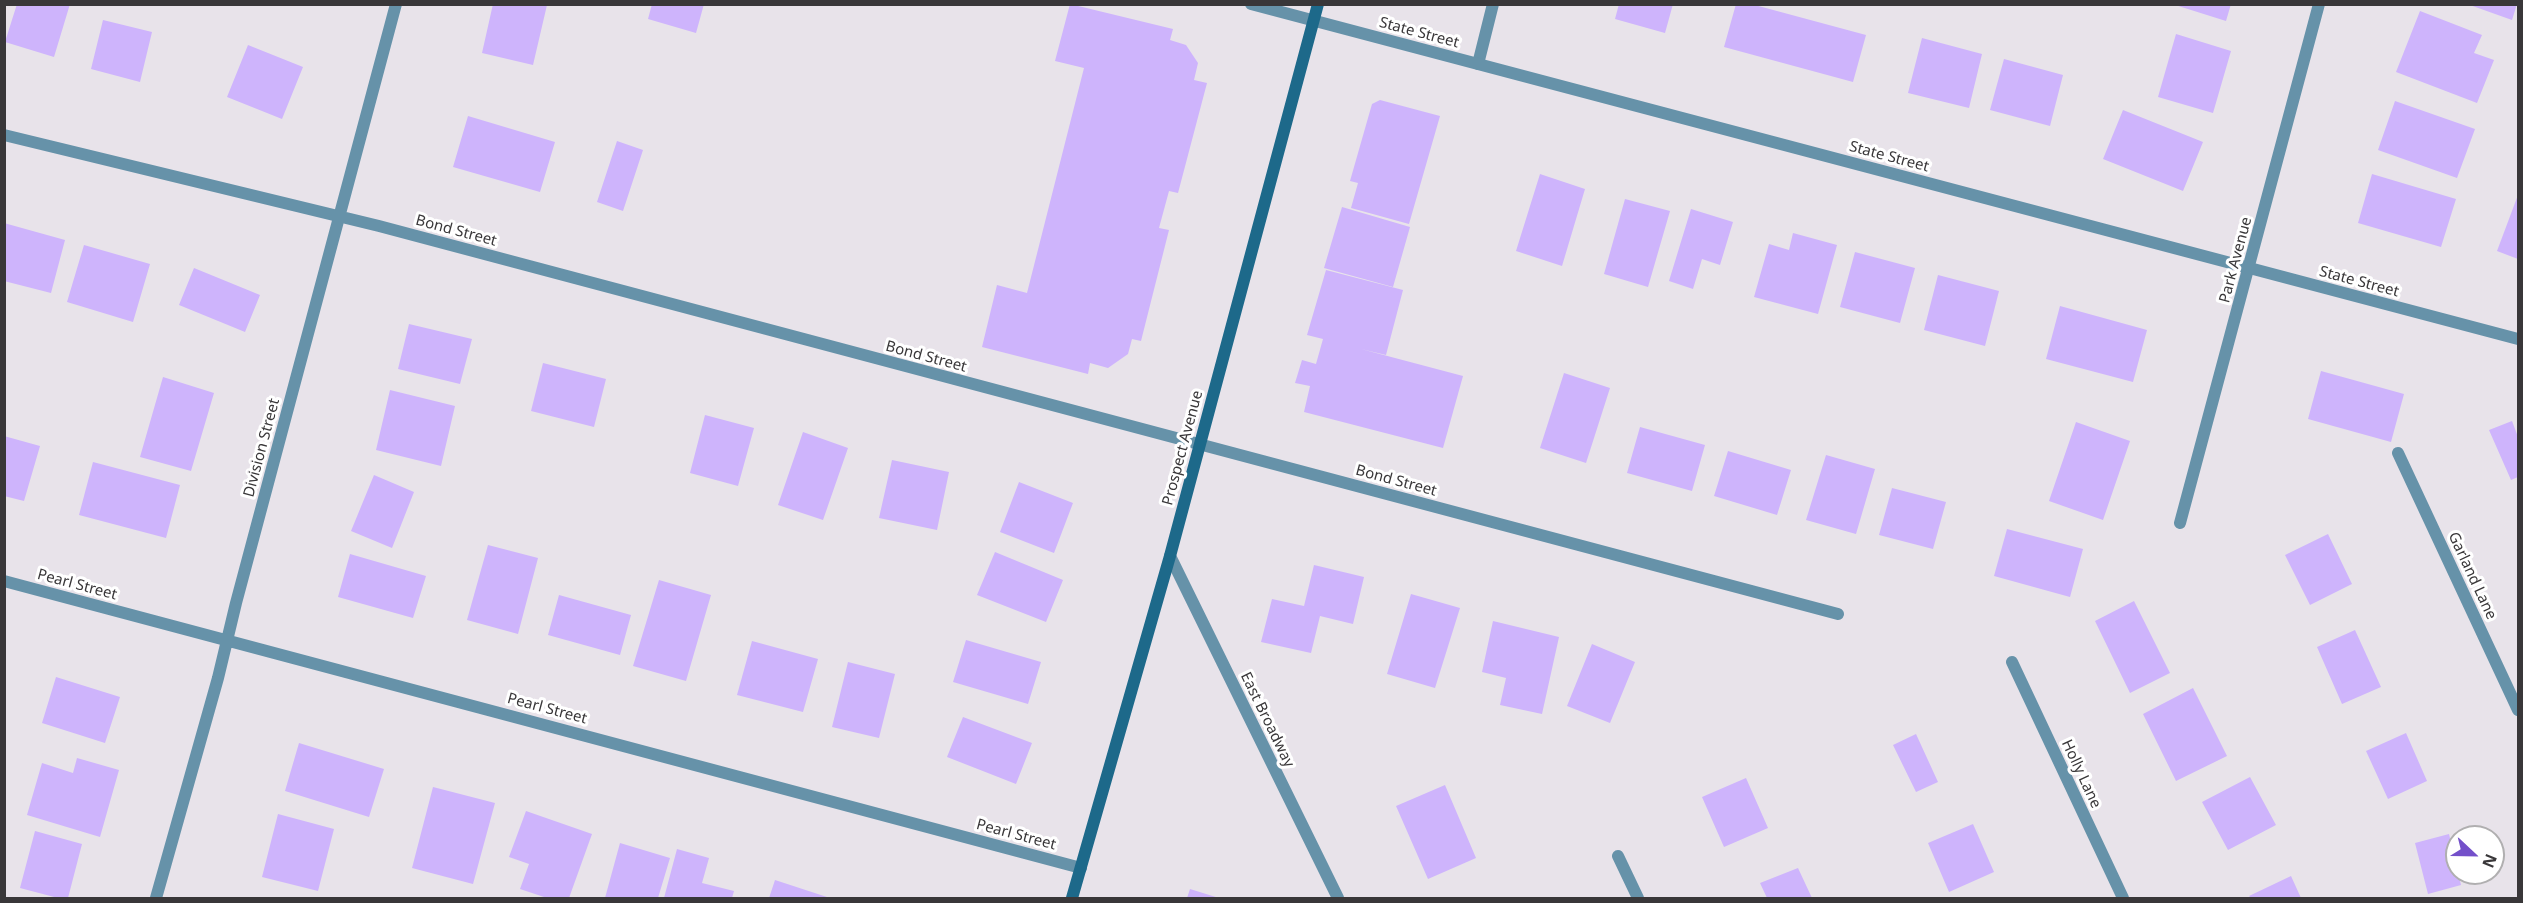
<!DOCTYPE html>
<html>
<head>
<meta charset="utf-8">
<style>
  body { margin:0 }
  #map { position:relative; width:2523px; height:903px; overflow:hidden; background:#e8e3ea; font-family:"Noto Sans",sans-serif }
  canvas { display:block }
  .frame { position:absolute; inset:0; border:6px solid #393739; pointer-events:none }
  .north { position:absolute; left:2445px; top:825px; width:60px; height:60px; box-sizing:border-box; background:#fff; border:2px solid #b0afb0; border-radius:50%; rotate:112deg; font-size:16px; font-weight:700; line-height:24px; text-align:center; color:#393739 }
  .north::after { content:''; display:block; margin:auto; width:21px; height:27px; background:#7450ca; clip-path:polygon(50% 0,100% 100%,50% 72%,0 100%) }
</style>
</head>
<body>
<div id="map">
<canvas width="2523" height="903"></canvas>
<div class="frame"></div>
<div class="north">N</div>
</div>
<script>
const ctx = document.querySelector('canvas').getContext('2d');
ctx.lineJoin = 'round';
function paint(path, color) { ctx.fillStyle = color; ctx.fill(path, 'evenodd'); }
const poly = rows => new Path2D(rows.map(r => 'M' + r).join(''));
function stroke(path, color, width, dash) { ctx.strokeStyle = color; ctx.lineWidth = width; ctx.lineCap = dash ? 'butt' : 'round'; ctx.setLineDash(dash || []); ctx.stroke(path); }
function drawText(font, color, halo, rows, align = 'center') {
  ctx.font = font + ' "Noto Sans",sans-serif'; ctx.lineWidth = 6; ctx.setLineDash([]); ctx.textBaseline = 'middle'; ctx.strokeStyle = halo; ctx.fillStyle = color; for (const [text, x, y, turn = 0] of rows) {
    ctx.save(); ctx.translate(x, y); ctx.rotate((+turn || 0) * Math.PI / 180); ctx.textAlign = isNaN(turn) ? turn : align; if (halo) ctx.strokeText(text, 0, 0); ctx.fillText(text, 0, 0); ctx.restore();
  }
}
paint(poly([
  [17,4,70,4,54,57,5,42],
  [493,4,547,5,533,65,482,53],
  [652,4,704,4,696,33,648,19],
  [1070,4,1173,29,1170,40,1186,45,1198,63,1194,80,1207,83,1178,193,1169,191,1159,228,1169,230,1141,341,1132,339,1128,354,1108,368,1090,363,1088,374,982,347,997,285,1027,293,1084,68,1055,61],
  [1619,4,1673,4,1665,33,1615,19],
  [1736,4,1751,4,1866,35,1853,82,1724,47],
  [2172,4,2231,4,2226,21],
  [2467,4,2517,4,2512,20],
  [2420,11,2482,35,2474,53,2494,60,2477,103,2396,72],
  [103,20,152,32,140,82,91,69],
  [2176,34,2231,51,2213,113,2158,97],
  [1922,38,1982,54,1969,108,1908,93],
  [248,45,303,67,282,119,227,97],
  [2004,59,2063,75,2050,126,1990,110],
  [1380,100,1440,116,1409,224,1351,208,1358,183,1350,181,1372,104],
  [2395,101,2475,129,2457,178,2378,150],
  [2123,110,2203,142,2183,191,2103,159],
  [468,116,555,142,540,192,453,167],
  [617,141,643,150,623,211,597,202],
  [1540,174,1585,189,1562,266,1516,251],
  [2372,174,2456,199,2441,247,2358,223],
  [2518,195,2518,259,2497,251],
  [1625,199,1670,211,1648,287,1604,274],
  [1342,207,1410,227,1393,287,1324,268],
  [1691,209,1733,222,1720,265,1702,259,1693,289,1669,281],
  [4,223,65,240,51,293,4,281],
  [1793,233,1837,245,1818,314,1754,297,1769,244,1789,250],
  [84,245,150,264,133,322,67,302],
  [1855,252,1915,268,1900,323,1840,307],
  [194,268,260,295,245,332,179,305],
  [1326,270,1403,290,1386,355,1361,349,1463,376,1443,448,1304,412,1310,386,1295,383,1302,360,1316,364,1323,339,1307,335],
  [1938,275,1999,291,1985,346,1924,330],
  [2060,306,2147,330,2133,382,2046,359],
  [409,324,472,339,460,384,398,369],
  [543,363,606,379,594,427,531,411],
  [2321,371,2404,394,2391,442,2308,419],
  [1564,373,1610,388,1586,463,1540,448],
  [163,377,214,393,191,471,140,457],
  [390,390,455,406,441,466,376,450],
  [705,415,754,428,738,486,690,473],
  [2512,421,2518,437,2518,477,2511,480,2489,430],
  [2076,422,2130,441,2103,520,2049,501],
  [1640,427,1705,445,1692,491,1627,473],
  [803,432,848,448,823,520,778,505],
  [4,436,40,446,24,501,4,496],
  [1728,451,1791,470,1777,515,1714,496],
  [1826,455,1875,469,1856,534,1806,520],
  [892,460,949,472,937,530,879,518],
  [93,462,180,485,166,538,79,515],
  [374,475,414,492,392,548,351,531],
  [1019,482,1073,503,1054,553,1000,532],
  [1892,488,1946,502,1933,549,1879,535],
  [2007,529,2083,549,2070,597,1994,576],
  [2328,534,2352,584,2310,605,2285,555],
  [488,545,538,558,518,634,467,620],
  [995,552,1063,580,1046,622,977,595],
  [350,554,426,576,413,618,338,597],
  [1314,565,1364,577,1353,624,1320,616,1311,653,1261,642,1272,599,1304,606],
  [659,580,711,595,686,681,633,666],
  [1411,594,1460,608,1435,688,1387,674],
  [559,595,631,615,620,655,548,635],
  [2134,601,2170,673,2130,693,2095,621],
  [1493,621,1559,637,1542,714,1500,705,1506,678,1482,672],
  [2355,630,2381,687,2342,704,2317,647],
  [966,640,1041,662,1028,704,953,682],
  [752,641,818,659,803,712,737,695],
  [1592,644,1635,662,1610,723,1567,706],
  [848,662,895,674,879,738,832,727],
  [56,677,120,697,105,743,42,723],
  [2193,688,2227,756,2176,781,2143,714],
  [963,717,1032,743,1016,784,947,757],
  [2406,733,2427,781,2388,799,2366,751],
  [1916,734,1938,782,1916,792,1893,745],
  [299,743,384,769,369,817,285,791],
  [77,758,119,770,100,837,27,815,42,763,73,773],
  [2250,777,2276,825,2228,850,2202,802],
  [1746,778,1768,828,1724,847,1702,797],
  [1445,785,1476,858,1428,879,1396,806],
  [433,787,495,803,473,884,412,868],
  [526,811,592,834,569,898,547,898,520,889,529,864,509,857],
  [278,814,334,829,318,891,262,877],
  [1973,824,1994,872,1949,892,1928,843],
  [35,831,82,844,68,898,58,898,20,888],
  [2449,834,2461,885,2428,894,2415,843],
  [620,843,670,858,658,898,605,898],
  [677,849,709,858,702,883,734,891,732,898,664,898],
  [1798,868,1812,898,1767,898,1760,883],
  [2291,876,2301,898,2251,898,2249,896],
  [775,880,830,898,769,898],
  [1190,889,1219,898,1187,898]
]), '#ceb4fc');
stroke(poly([
  [1478,64,1493,4]
]), '#6692a9', 12);
stroke(poly([
  [1251,4,2518,339],
  [4,135,379,226,1838,614],
  [2398,453,2518,710],
  [2180,523,2319,4],
  [1170,556,1338,898],
  [4,581,1081,868],
  [2012,662,2123,898],
  [1618,856,1638,898],
  [156,898,218,678,236,603,396,4]
]), '#6692a9', 12);
stroke(poly([
  [1072,898,1170,556,1318,4]
]), '#1d698a', 12);
drawText('15px', '#393739', '#fff', [
  ["State Street",1419,33,15],
  ["State Street",1889,157,15],
  ["Bond Street",456,231,15],
  ["Park Avenue",2236,260,-75],
  ["State Street",2359,282,15],
  ["Bond Street",926,357,15],
  ["Division Street",262,448,-75],
  ["Prospect Avenue",1183,448,-75],
  ["Bond Street",1396,481,15],
  ["Garland Lane",2472,576,65],
  ["Pearl Street",77,585,15],
  ["Pearl Street",547,709,15],
  ["East Broadway",1267,720,64],
  ["Holly Lane",2081,774,65],
  ["Pearl Street",1016,835,15]
]);
</script>
</body>
</html>
